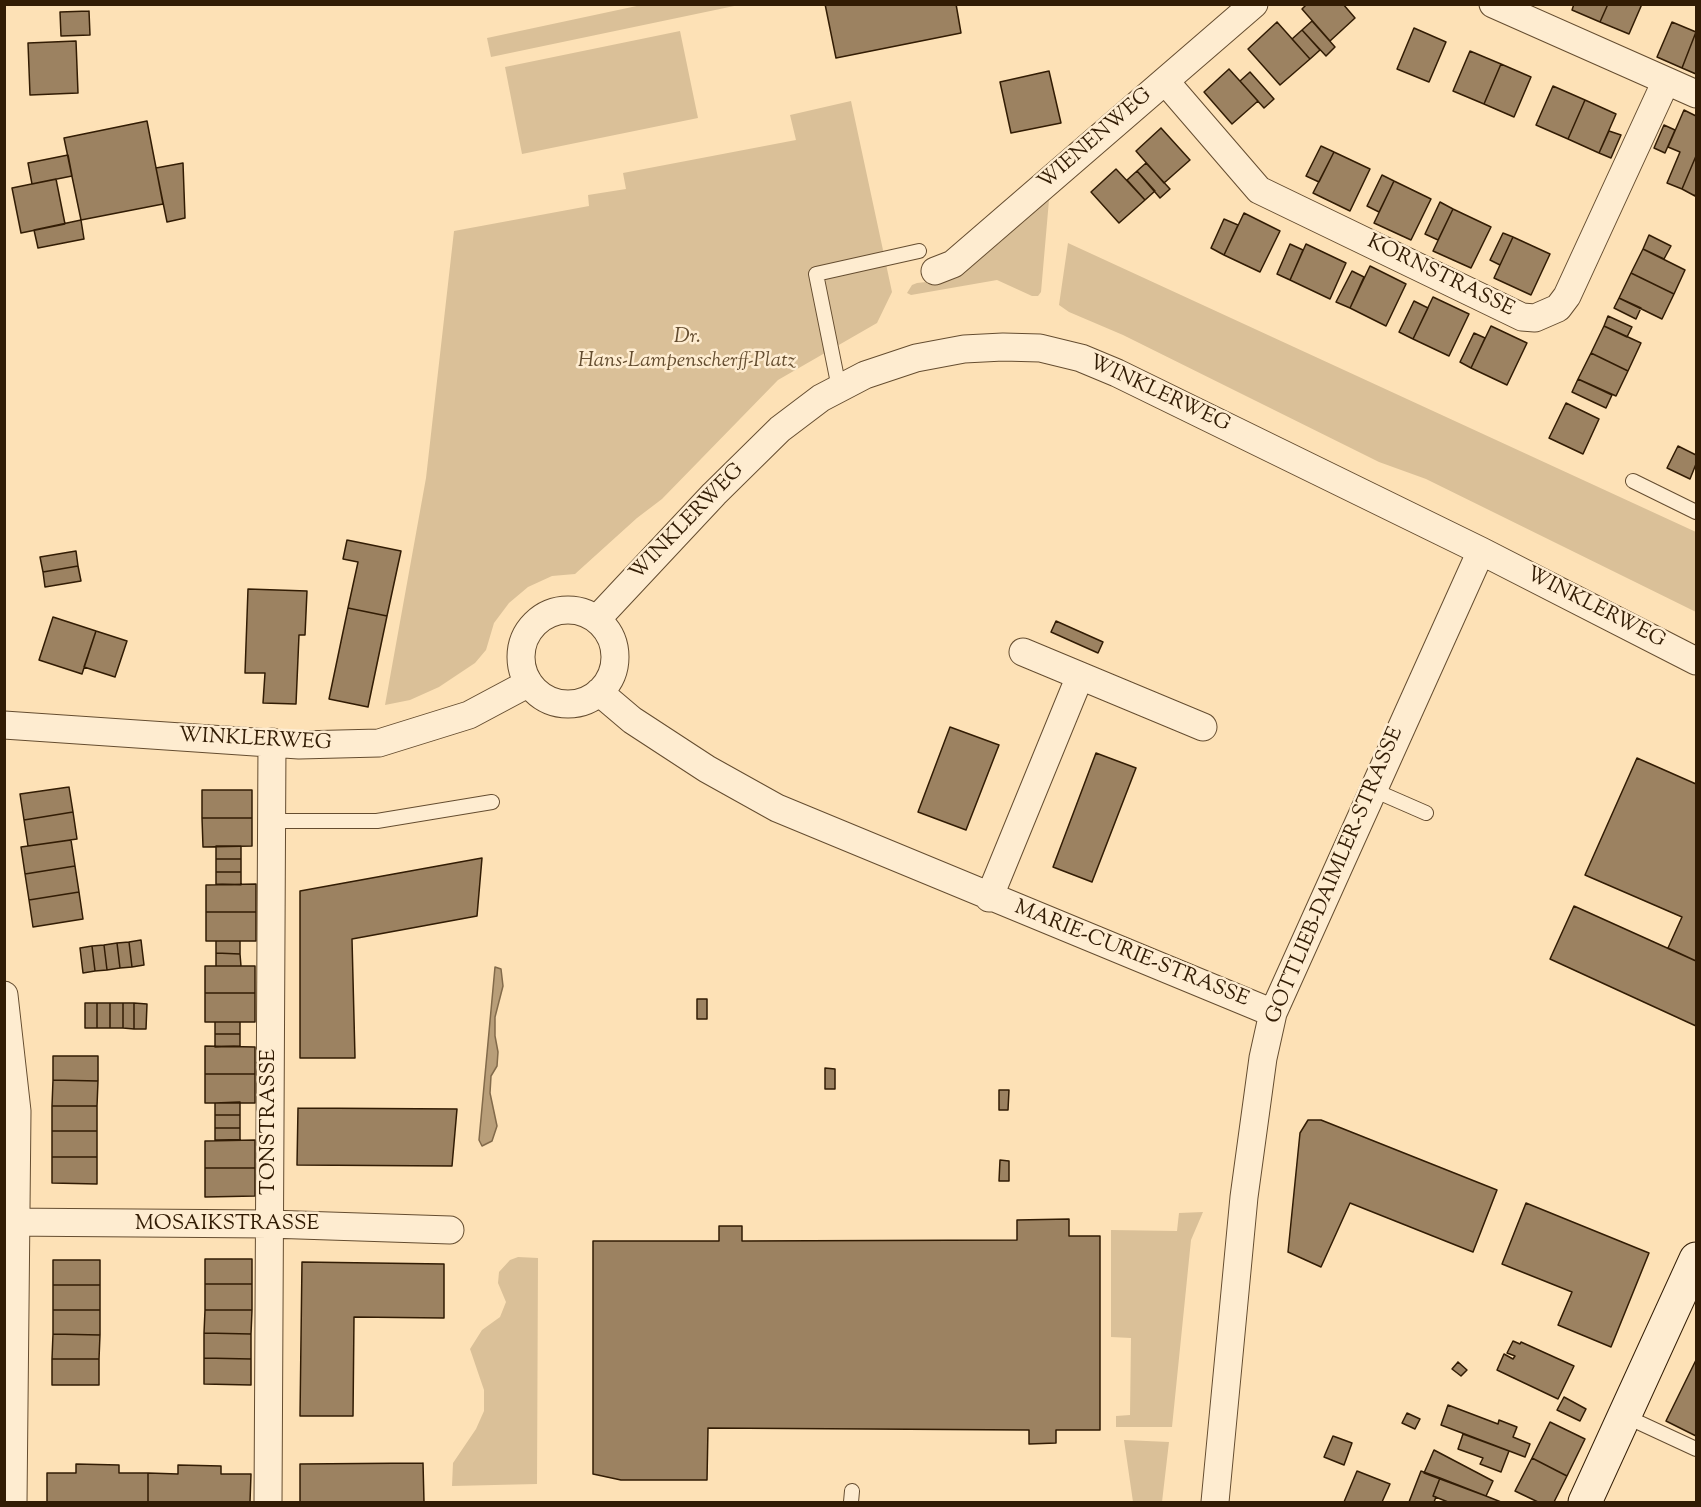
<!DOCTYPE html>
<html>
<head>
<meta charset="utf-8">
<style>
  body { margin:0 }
  #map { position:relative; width:1701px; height:1507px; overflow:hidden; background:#fde1b6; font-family:"Sorts Mill Goudy",serif }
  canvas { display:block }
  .frame { position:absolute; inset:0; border:6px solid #321c04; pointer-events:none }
</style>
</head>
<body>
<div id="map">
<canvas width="1701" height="1507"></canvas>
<div class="frame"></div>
</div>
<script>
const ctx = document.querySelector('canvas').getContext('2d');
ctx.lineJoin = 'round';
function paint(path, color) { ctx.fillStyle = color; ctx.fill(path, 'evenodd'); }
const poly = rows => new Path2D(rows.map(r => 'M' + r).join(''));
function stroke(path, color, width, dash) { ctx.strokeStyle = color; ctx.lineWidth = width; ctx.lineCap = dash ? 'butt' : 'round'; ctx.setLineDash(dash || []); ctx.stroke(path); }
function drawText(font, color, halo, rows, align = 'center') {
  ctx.font = font + ' "Sorts Mill Goudy",serif'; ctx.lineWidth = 5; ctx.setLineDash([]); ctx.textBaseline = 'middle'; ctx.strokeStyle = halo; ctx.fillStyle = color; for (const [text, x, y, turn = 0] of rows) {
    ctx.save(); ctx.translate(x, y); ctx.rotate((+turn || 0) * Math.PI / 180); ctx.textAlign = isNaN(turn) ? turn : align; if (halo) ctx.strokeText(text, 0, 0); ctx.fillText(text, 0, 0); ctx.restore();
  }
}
paint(poly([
  [646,4,739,5,491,57,487,38],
  [680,31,698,118,522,154,505,67],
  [851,101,892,292,877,323,778,380,662,499,637,518,575,574,552,576,528,587,509,603,494,623,486,650,475,663,439,687,410,700,385,705,426,478,454,231,589,206,588,195,626,189,623,173,796,140,790,115],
  [1049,200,1041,292,1038,296,1032,296,997,280,911,295,907,293,912,285,917,283,954,279,962,275],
  [1068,243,1696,532,1696,612,1426,479,1379,462,1123,335,1069,312,1059,305],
  [1203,1212,1191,1240,1172,1427,1116,1427,1116,1416,1130,1415,1131,1338,1111,1337,1111,1230,1177,1231,1179,1213],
  [518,1257,538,1258,537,1484,452,1486,453,1463,476,1429,484,1411,484,1390,470,1349,482,1330,500,1317,506,1302,498,1283,499,1272,510,1260],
  [1124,1440,1169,1442,1162,1502,1133,1502]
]), '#dac098');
const water = poly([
  [495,967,501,969,503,986,495,1017,495,1036,498,1052,497,1066,491,1076,490,1093,497,1126,492,1141,482,1146,479,1140,495,967]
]);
paint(water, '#b89e79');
stroke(water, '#826a4a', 1.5);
const building = poly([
  [825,4,956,4,961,33,836,58,825,4],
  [1307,4,1343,4,1355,18,1330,41,1302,9,1307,4],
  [1574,4,1608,4,1600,22,1572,10,1574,4],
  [1608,4,1642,4,1629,34,1600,22,1608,4],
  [89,11,90,35,61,36,60,12,89,11],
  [1312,21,1335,47,1326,56,1302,30,1312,21],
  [1277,22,1310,59,1280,85,1248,49,1277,22],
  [1672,22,1696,32,1682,68,1657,57,1672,22],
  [1414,28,1446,42,1429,82,1397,69,1414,28],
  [1302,30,1320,50,1310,59,1292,39,1302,30],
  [1696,32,1696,74,1682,68,1696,32],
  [76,41,78,93,30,95,28,43,76,41],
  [1470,51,1501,64,1484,104,1453,91,1470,51],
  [1501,64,1531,77,1514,117,1484,104,1501,64],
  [1229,69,1258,101,1232,124,1204,92,1229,69],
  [1049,71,1061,123,1011,133,1000,82,1049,71],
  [1250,72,1274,99,1264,108,1240,81,1250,72],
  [1553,86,1585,100,1568,139,1536,125,1553,86],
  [1585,100,1616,114,1599,153,1568,139,1585,100],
  [1684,110,1696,116,1696,156,1682,189,1667,183,1680,152,1668,147,1684,110],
  [147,121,163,204,81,220,64,138,147,121],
  [1664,125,1675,130,1665,153,1654,148,1664,125],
  [1161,128,1190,160,1164,183,1136,151,1161,128],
  [1609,131,1621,135,1611,158,1599,153,1609,131],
  [1321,146,1334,152,1319,182,1306,176,1321,146],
  [1334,152,1370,169,1350,211,1313,193,1334,152],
  [68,155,72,176,32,184,28,163,68,155],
  [1696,156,1696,193,1695,196,1682,189,1696,156],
  [183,163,185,218,167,222,156,168,183,163],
  [1146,163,1170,189,1160,198,1137,171,1146,163],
  [1116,169,1145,200,1119,223,1091,192,1116,169],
  [1137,171,1155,191,1145,200,1127,180,1137,171],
  [1382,175,1394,181,1379,212,1367,206,1382,175],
  [56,179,65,224,21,233,12,188,56,179],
  [1394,181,1431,199,1411,240,1374,223,1394,181],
  [1440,202,1453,209,1438,240,1425,234,1440,202],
  [1453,209,1491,227,1471,268,1433,251,1453,209],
  [1244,213,1280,231,1260,272,1224,255,1244,213],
  [1224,219,1238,225,1224,255,1211,248,1224,219],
  [81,220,84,239,38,248,34,230,81,220],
  [1503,233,1513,237,1500,265,1490,260,1503,233],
  [1649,235,1671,246,1664,259,1643,249,1649,235],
  [1513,237,1550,254,1531,295,1494,278,1513,237],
  [1290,244,1303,250,1290,280,1277,274,1290,244],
  [1306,244,1346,263,1330,299,1290,280,1306,244],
  [1643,249,1685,270,1674,294,1631,273,1643,249],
  [1370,266,1406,284,1386,326,1350,308,1370,266],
  [1352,271,1364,277,1350,308,1336,302,1352,271],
  [1631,273,1674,294,1662,319,1619,298,1631,273],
  [1433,297,1469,314,1449,356,1413,339,1433,297],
  [1619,298,1641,308,1636,319,1614,308,1619,298],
  [1414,301,1428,308,1413,339,1399,332,1414,301],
  [1608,316,1632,327,1627,337,1604,326,1608,316],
  [1491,326,1527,343,1507,385,1471,368,1491,326],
  [1604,326,1641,343,1628,371,1591,353,1604,326],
  [1474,333,1485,338,1471,368,1460,362,1474,333],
  [1591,353,1628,371,1616,396,1578,379,1591,353],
  [1578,379,1612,395,1606,408,1572,392,1578,379],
  [1566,403,1599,419,1583,454,1549,438,1566,403],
  [1678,446,1696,455,1696,464,1690,479,1667,468,1678,446],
  [347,540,401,551,387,616,348,608,358,562,343,559,347,540],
  [76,551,78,566,43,572,40,557,76,551],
  [78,566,81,581,45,587,43,572,78,566],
  [248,589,307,591,305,635,299,635,296,704,263,703,265,673,245,673,248,589],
  [348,608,387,616,368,707,329,699,348,608],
  [53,617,96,631,82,674,39,660,53,617],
  [1056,621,1103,642,1098,653,1051,632,1056,621],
  [96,631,127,641,115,677,84,667,96,631],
  [950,727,999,745,966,830,918,812,950,727],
  [1096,753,1136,768,1092,882,1053,867,1096,753],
  [1637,758,1696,784,1696,961,1668,948,1682,917,1585,875,1637,758],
  [69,787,73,812,24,820,20,794,69,787],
  [202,790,252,790,252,818,202,818,202,790],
  [73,812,77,839,28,846,24,820,73,812],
  [202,818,252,818,252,846,203,847,202,818],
  [71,840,75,866,25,874,21,847,71,840],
  [216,846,241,846,241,859,216,859,216,846],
  [482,858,477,916,352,939,355,1058,300,1058,300,891,482,858],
  [216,859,241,859,241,872,216,872,216,859],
  [75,866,79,892,29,900,25,874,75,866],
  [216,872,241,872,241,885,216,884,216,872],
  [256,884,256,912,206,912,206,885,256,884],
  [79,892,83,919,33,927,29,900,79,892],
  [1574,906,1696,961,1696,1026,1550,959,1574,906],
  [206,912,256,912,256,941,206,941,206,912],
  [141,940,144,965,132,967,129,942,141,940],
  [216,941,240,941,240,954,216,953,216,941],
  [129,942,132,967,120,968,117,943,129,942],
  [117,943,120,968,107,970,104,945,117,943],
  [104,945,107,970,95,971,92,946,104,945],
  [92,946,95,971,83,973,80,948,92,946],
  [216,953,240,954,241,966,216,966,216,953],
  [205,966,255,966,255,993,205,993,205,966],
  [205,993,255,993,255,1022,205,1022,205,993],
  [697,999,707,999,707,1019,697,1019,697,999],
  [85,1003,97,1003,97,1028,85,1028,85,1003],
  [97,1003,110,1003,110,1028,97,1028,97,1003],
  [110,1003,123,1003,123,1028,110,1028,110,1003],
  [123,1003,134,1003,134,1029,123,1028,123,1003],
  [134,1003,147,1004,146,1029,134,1029,134,1003],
  [215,1022,240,1022,240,1034,215,1034,215,1022],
  [215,1034,240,1034,240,1046,215,1047,215,1034],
  [205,1046,255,1047,255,1074,205,1074,205,1046],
  [53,1056,98,1056,98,1081,53,1080,53,1056],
  [825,1068,835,1069,835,1089,825,1089,825,1068],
  [205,1074,255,1074,255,1103,205,1103,205,1074],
  [53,1080,98,1081,97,1106,52,1106,53,1080],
  [999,1090,1009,1090,1008,1110,999,1110,999,1090],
  [240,1102,240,1115,215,1115,215,1103,240,1102],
  [52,1106,97,1106,97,1131,52,1131,52,1106],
  [298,1108,457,1109,452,1166,297,1165,298,1108],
  [215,1115,240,1115,240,1128,215,1128,215,1115],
  [1308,1120,1321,1120,1497,1190,1473,1252,1350,1203,1321,1267,1288,1252,1300,1133,1308,1120],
  [215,1128,240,1128,240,1140,215,1140,215,1128],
  [52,1131,97,1131,97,1157,52,1157,52,1131],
  [255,1140,255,1168,205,1168,205,1141,255,1140],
  [52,1157,97,1157,97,1184,52,1183,52,1157],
  [1000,1160,1009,1161,1009,1181,999,1181,1000,1160],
  [205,1168,255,1168,255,1196,205,1197,205,1168],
  [1526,1203,1649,1253,1611,1347,1558,1325,1572,1292,1502,1264,1526,1203],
  [1069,1219,1069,1236,1100,1236,1100,1430,1056,1430,1056,1443,1029,1444,1029,1430,708,1428,707,1480,621,1480,593,1474,593,1241,719,1241,719,1226,742,1226,742,1241,1017,1240,1017,1220,1069,1219],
  [205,1259,252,1259,252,1284,205,1284,205,1259],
  [53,1260,100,1260,100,1285,53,1285,53,1260],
  [302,1262,444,1264,444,1318,354,1317,353,1416,300,1416,302,1262],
  [205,1284,252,1284,252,1310,205,1310,205,1284],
  [53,1285,100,1285,100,1310,53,1310,53,1285],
  [53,1310,100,1310,100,1335,53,1334,53,1310],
  [205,1310,252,1310,251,1334,204,1333,205,1310],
  [204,1333,251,1334,251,1359,204,1358,204,1333],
  [53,1334,100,1335,99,1359,52,1359,53,1334],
  [1513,1341,1520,1344,1521,1342,1574,1366,1558,1399,1497,1370,1504,1354,1513,1359,1515,1356,1507,1353,1513,1341],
  [204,1358,251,1359,251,1385,204,1384,204,1358],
  [52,1359,99,1359,99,1385,52,1385,52,1359],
  [1696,1360,1696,1436,1666,1421,1696,1360],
  [1458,1362,1467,1370,1461,1376,1452,1369,1458,1362],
  [1564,1397,1586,1409,1580,1421,1557,1410,1564,1397],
  [1448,1405,1498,1424,1499,1420,1517,1427,1513,1437,1530,1444,1525,1457,1441,1425,1448,1405],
  [1407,1413,1420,1419,1415,1429,1402,1423,1407,1413],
  [1550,1422,1585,1439,1567,1476,1532,1458,1550,1422],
  [1463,1434,1509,1451,1501,1472,1480,1464,1483,1458,1458,1449,1463,1434],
  [1333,1436,1352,1443,1344,1465,1324,1457,1333,1436],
  [1434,1450,1493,1481,1486,1496,1424,1473,1434,1450],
  [1532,1458,1567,1476,1554,1502,1538,1502,1515,1491,1532,1458],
  [423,1463,424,1502,300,1502,300,1464,423,1463],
  [76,1464,119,1465,119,1473,148,1473,148,1502,47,1502,47,1473,76,1473,76,1464],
  [178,1465,221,1466,221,1474,251,1474,250,1502,148,1502,148,1473,178,1474,178,1465],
  [1357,1471,1390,1484,1382,1502,1344,1502,1357,1471],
  [1421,1471,1440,1478,1433,1496,1436,1497,1434,1502,1409,1502,1421,1471],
  [1440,1478,1486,1496,1501,1502,1448,1502,1433,1496,1440,1478]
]);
paint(building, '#9c8261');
stroke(building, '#321c04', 1.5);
const service = poly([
  [839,388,816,274,919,251],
  [1633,481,1696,512],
  [1371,789,1426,813],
  [271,821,377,821,492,802],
  [1627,1417,1696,1449],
  [851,1502,852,1491]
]);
const minor = poly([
  [1493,4,1696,94],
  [1165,81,1259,190,1522,317,1535,318,1558,308,1567,296,1666,81],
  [935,271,953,264,1254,4],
  '521 657a47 47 0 1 1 94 0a47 47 0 1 1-94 0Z',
  [597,619,714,494,780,429,821,398,865,375,916,358,964,349,1003,347,1040,348,1081,358,1117,373,1481,551,1696,661],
  [1023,652,1203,727],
  [599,692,632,720,707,769,777,808,1273,1013],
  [4,725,299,745,379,743,469,715,529,683],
  [989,898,1080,676],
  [4,995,17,1111,13,1502],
  [4,1222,269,1224,450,1230],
  [268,1502,272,742],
  [1215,1502,1244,1197,1263,1058,1273,1013,1481,551]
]);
const secondary = poly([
  [1585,1502,1696,1259]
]);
stroke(service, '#654d30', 16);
stroke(minor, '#654d30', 29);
stroke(secondary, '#321c04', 35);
stroke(service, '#feecd0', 14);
stroke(minor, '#feecd0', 27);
stroke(secondary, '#feecd0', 33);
drawText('21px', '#321c04', '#feecd0', [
  ["WIENENWEG",1096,140,-41],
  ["KORNSTRASSE",1440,277,26],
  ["WINKLERWEG",1159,395,25],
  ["WINKLERWEG",688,523,-46],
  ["WINKLERWEG",1595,609,27],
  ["WINKLERWEG",255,741,3],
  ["GOTTLIEB-DAIMLER-STRASSE",1336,876,-67],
  ["MARIE-CURIE-STRASSE",1131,955,22],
  ["TONSTRASSE",270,1122,-90],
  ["MOSAIKSTRASSE",227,1225]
]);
drawText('italic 21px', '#644d30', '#feecd0', [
  ["Dr.",687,338],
  ["Hans-Lampenscherff-Platz",687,362]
]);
</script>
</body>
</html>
